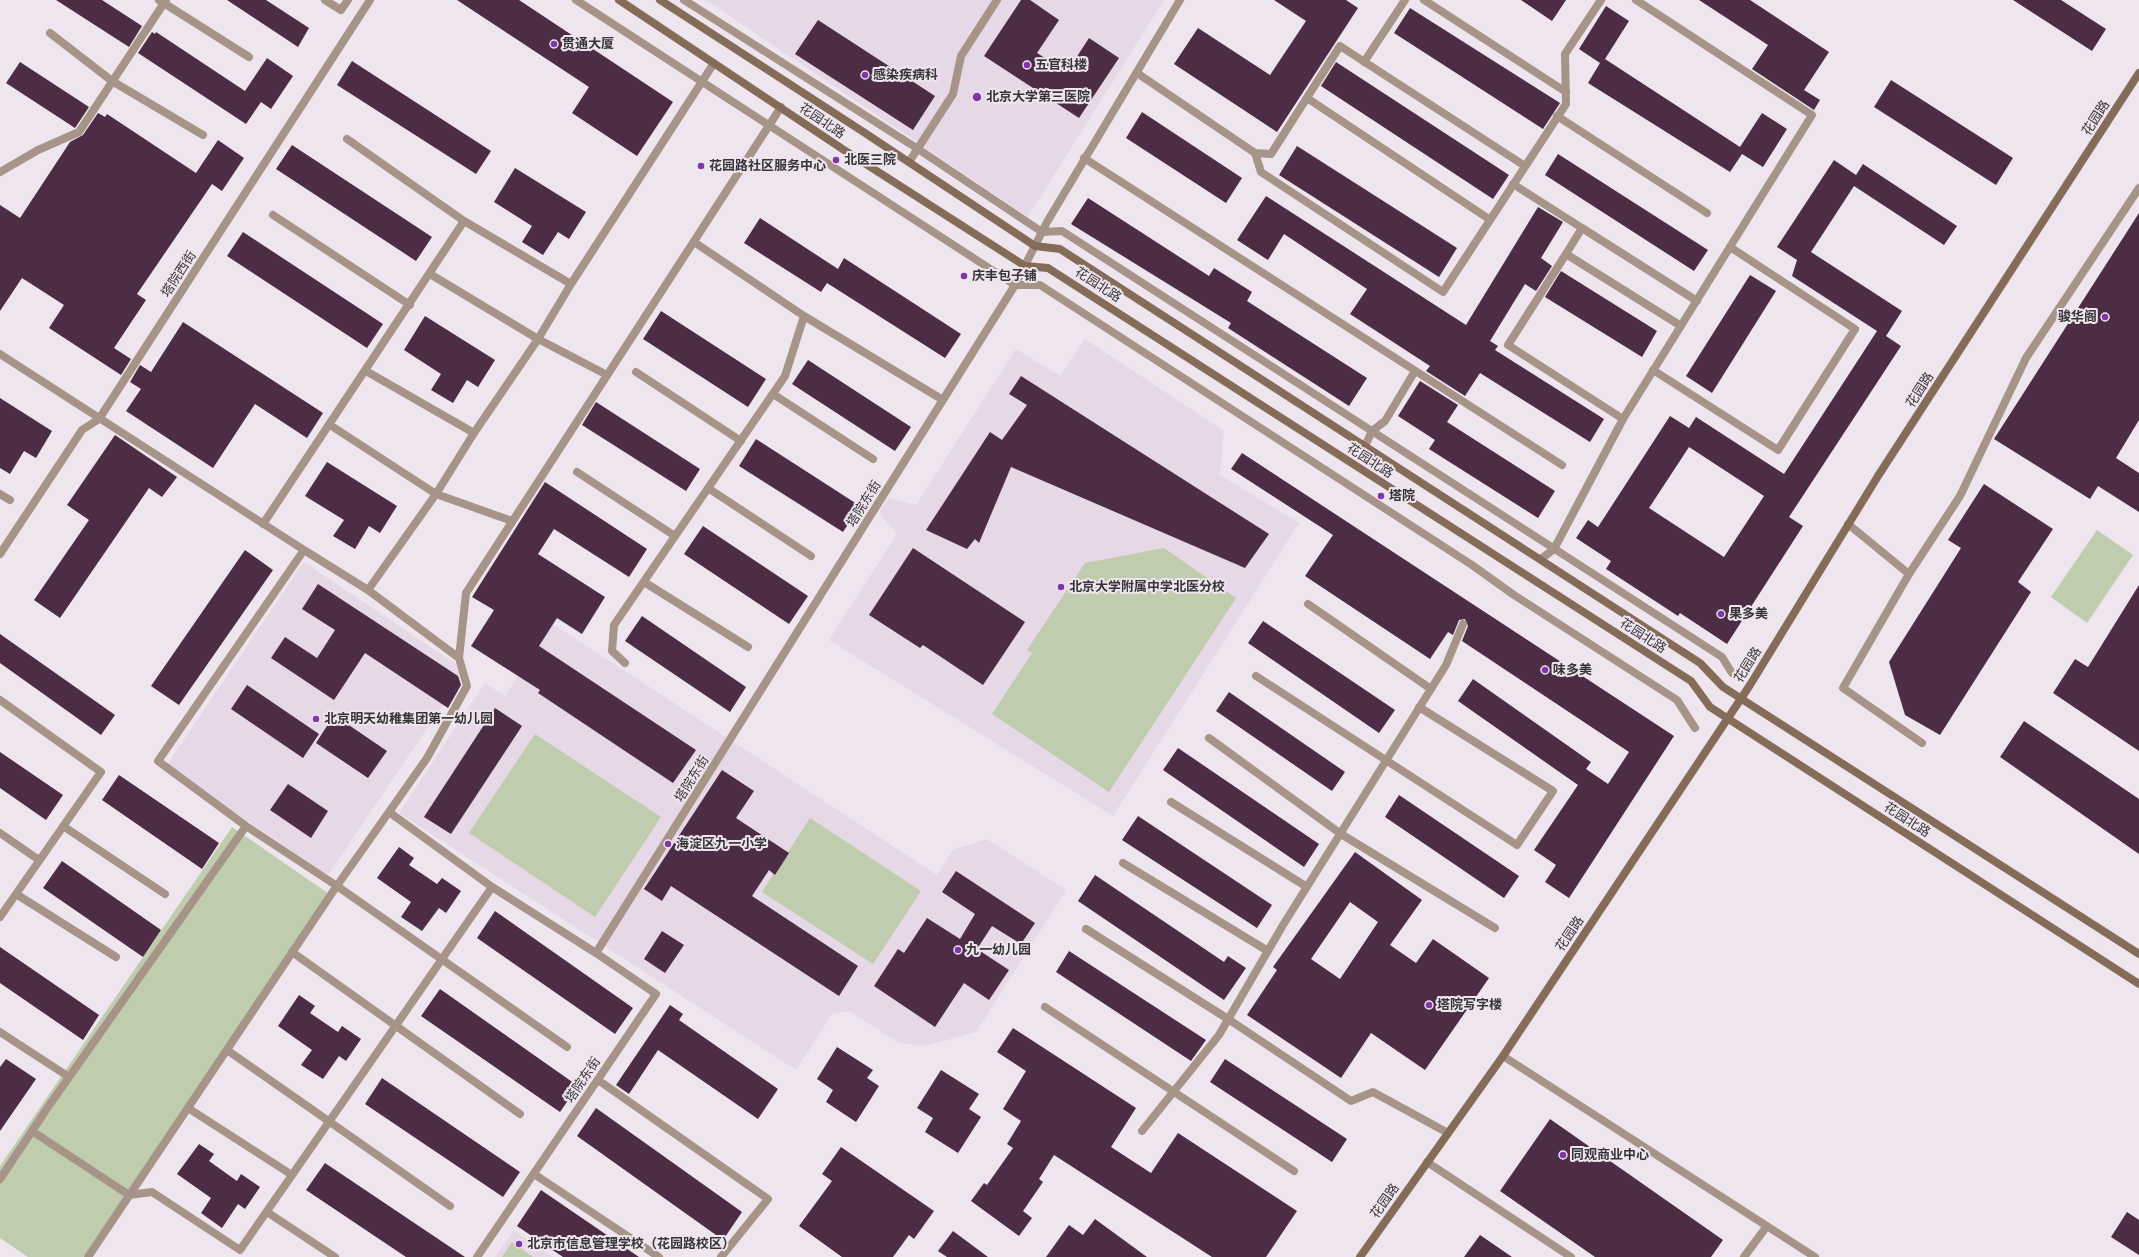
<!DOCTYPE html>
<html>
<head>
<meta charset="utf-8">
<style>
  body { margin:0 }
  canvas { display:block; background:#eee5ee }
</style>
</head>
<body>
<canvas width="2139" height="1257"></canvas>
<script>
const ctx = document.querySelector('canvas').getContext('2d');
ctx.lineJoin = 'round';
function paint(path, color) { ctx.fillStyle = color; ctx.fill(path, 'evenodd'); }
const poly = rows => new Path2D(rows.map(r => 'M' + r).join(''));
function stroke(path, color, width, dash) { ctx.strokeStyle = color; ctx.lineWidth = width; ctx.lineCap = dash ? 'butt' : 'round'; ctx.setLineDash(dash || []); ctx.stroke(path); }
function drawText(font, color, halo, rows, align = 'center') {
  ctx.font = font + ' Raleway,"Noto Sans SC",sans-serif'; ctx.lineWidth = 4; ctx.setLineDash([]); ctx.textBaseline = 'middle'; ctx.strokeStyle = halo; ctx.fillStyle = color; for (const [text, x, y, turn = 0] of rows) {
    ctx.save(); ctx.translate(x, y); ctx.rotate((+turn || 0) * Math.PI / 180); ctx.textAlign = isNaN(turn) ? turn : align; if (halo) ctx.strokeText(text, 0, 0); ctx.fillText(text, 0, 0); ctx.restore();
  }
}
paint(poly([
  [706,0,1164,0,1028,217],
  [1085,339,1224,431,1220,475,1299,523,1113,816,829,640,897,534,879,513,888,498,916,505,1016,349,1060,376],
  [304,562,466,671,328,875,166,766],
  [553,624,937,875,953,850,987,839,1066,890,976,1032,925,1046,899,1043,849,1011,832,1014,796,1070,399,813,485,683,505,696],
  [514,1230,553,1257,495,1257]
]), '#e6d8e6');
paint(poly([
  [2097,530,2133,555,2087,623,2051,597],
  [1164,548,1236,598,1109,792,992,714,1032,653,1027,650,1085,563],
  [535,734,661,817,595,917,469,833],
  [810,818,921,891,873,964,762,892],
  [232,827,332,896,83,1257,28,1257,0,1238,0,1166],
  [512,1242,533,1257,502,1257]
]), '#bfccad');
paint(poly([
  [56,0,102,0,142,26,129,47],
  [227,0,266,0,309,28,298,47],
  [457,0,519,0,673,102,637,156,572,113,589,87],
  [1021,0,1030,0,1059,20,1037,53,1067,72,1089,38,1119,58,1079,118,984,56],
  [1274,0,1346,0,1358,8,1277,132,1174,64,1198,28,1270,75,1306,21],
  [1521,0,1566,0,1552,21],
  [1699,0,1750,0,1829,52,1804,90,1820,100,1814,110,1752,69,1768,45],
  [2013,0,2061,0,2106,29,2092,51],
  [1606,6,1629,21,1605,59,1740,147,1762,113,1787,129,1763,167,1742,154,1730,172,1588,83,1600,63,1579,49],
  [1410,8,1560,103,1543,129,1394,33],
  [818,20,935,96,913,130,795,54],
  [152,32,155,34,156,32,245,91,267,58,293,76,271,109,261,102,246,124,138,53],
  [352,61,491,151,476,174,337,85],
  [20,62,89,107,75,128,6,83],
  [1336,62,1509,175,1493,199,1321,86],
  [1891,80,2013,158,1996,185,1874,107],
  [1142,112,1242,178,1226,203,1126,138],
  [98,113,105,117,107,114,196,173,218,140,244,158,222,191,212,184,137,294,146,300,114,348,131,359,121,375,49,328,64,305,22,278,0,311,0,205,20,218,70,142,83,135],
  [292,145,432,237,416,261,276,169],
  [1297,146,1457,248,1439,277,1279,175],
  [1558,154,1708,250,1694,271,1545,175],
  [1834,160,1856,175,1863,164,1957,226,1944,245,1854,186,1811,252,1902,311,1886,336,1901,346,1789,517,1803,526,1727,644,1680,613,1678,616,1606,569,1611,561,1576,538,1588,520,1598,527,1670,416,1689,428,1696,417,1784,474,1877,331,1792,276,1797,260,1777,247],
  [1689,447,1764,496,1724,557,1649,508],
  [515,168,586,212,569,239,558,232,543,255,522,242,532,226,494,202],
  [1266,196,1466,325,1538,207,1563,222,1541,258,1552,266,1536,291,1525,284,1490,341,1498,346,1495,350,1604,419,1590,442,1480,373,1465,396,1426,371,1430,366,1350,314,1367,289,1284,234,1268,260,1237,240],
  [1088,198,1209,276,1214,268,1252,292,1247,301,1367,378,1349,406,1228,328,1231,323,1071,224],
  [2139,213,2139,420,2116,458,2139,473,2139,512,2098,486,2090,499,1994,439],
  [760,218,838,269,844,258,961,334,945,358,827,283,821,292,744,243],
  [243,232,383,324,367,348,227,256],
  [1561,271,1657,331,1642,357,1545,297],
  [1750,275,1776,291,1712,393,1686,376],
  [661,311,766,379,748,407,643,339],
  [425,316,495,360,478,387,467,380,453,403,431,390,441,374,404,350],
  [183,322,323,413,307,438,255,404,213,468,126,411,141,389,130,382,140,365,151,372],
  [808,360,911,427,895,451,792,384],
  [1021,376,1269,534,1245,568,1011,467,979,543,975,539,967,549,926,530,990,432,1002,440,1027,405,1009,394],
  [1420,381,1458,405,1447,422,1555,491,1538,518,1429,449,1435,440,1398,416],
  [0,398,52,431,36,458,24,451,10,474,0,468],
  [596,402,700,469,686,491,582,425],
  [115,435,177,477,162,497,149,488,60,618,34,600,89,520,67,505],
  [756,439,860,506,843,532,739,466],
  [1242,453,1674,736,1569,898,1545,882,1556,865,1534,850,1578,785,1458,701,1473,679,1591,762,1586,769,1608,784,1629,752,1462,641,1468,626,1465,619,1459,620,1453,635,1448,632,1430,659,1305,576,1333,535,1231,469],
  [327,462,397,506,380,533,369,526,355,549,333,536,344,520,305,496],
  [545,482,647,549,629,577,554,529,538,554,605,597,582,634,557,618,539,646,696,750,673,783,538,693,540,690,471,646,494,610,472,597],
  [1984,484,2053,529,2018,582,2031,592,1940,735,1905,715,1889,662,1961,548,1948,540],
  [703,526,808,596,789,624,684,554],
  [913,548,1025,622,983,685,923,645,920,648,869,615],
  [245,550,273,570,179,705,151,686],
  [318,584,458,676,461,685,448,708,365,653,334,700,271,658,285,637,317,658,335,630,302,609],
  [2139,585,2139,751,2053,693,2075,659,2088,667],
  [642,616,746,687,730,712,625,641],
  [1263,621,1395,710,1379,733,1248,643],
  [0,634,115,715,101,735,0,663],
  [247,685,319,734,303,758,231,709],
  [1229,692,1345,772,1332,791,1216,711],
  [495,708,522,726,451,834,424,817],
  [334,715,387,751,368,778,316,743],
  [2024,721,2139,799,2139,854,2000,757],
  [1178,748,1319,844,1304,867,1163,770],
  [0,752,63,795,46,820,0,788],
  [722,770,754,791,736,818,789,853,775,875,769,870,752,896,858,966,839,996,671,886,662,901,644,889],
  [119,775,219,843,202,869,102,800],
  [288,784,328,811,311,838,270,810],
  [1399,795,1519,876,1504,898,1385,817],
  [1138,816,1272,905,1257,928,1122,840],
  [399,847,414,858,409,865,437,884,442,878,461,891,446,913,439,908,422,931,401,917,411,902,377,878],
  [1355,852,1422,900,1390,945,1416,963,1433,939,1489,978,1425,1070,1371,1033,1341,1078,1247,1015,1277,970,1273,967],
  [1350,902,1378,922,1340,979,1311,959],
  [62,861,161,930,143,957,43,888],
  [956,871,1035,923,1021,944,992,926,977,949,1009,970,989,1000,964,983,935,1027,874,986,898,949,904,953,927,918,960,939,975,914,942,892],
  [1095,875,1224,962,1228,956,1246,968,1224,1000,1078,901],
  [495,911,633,1008,615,1034,477,938],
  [662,931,684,945,665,973,644,959],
  [0,947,99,1015,83,1040,0,983],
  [1069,951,1206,1040,1191,1061,1056,972],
  [440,989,578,1086,560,1112,421,1016],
  [299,995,315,1006,310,1013,338,1032,342,1026,361,1039,346,1061,339,1056,323,1079,301,1065,312,1050,278,1026],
  [670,1005,683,1014,679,1020,778,1089,758,1119,658,1050,629,1094,616,1085],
  [1013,1028,1136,1108,1111,1147,1151,1173,1178,1133,1297,1211,1266,1257,1212,1257,1054,1155,1039,1179,1043,1182,1023,1211,1032,1218,1019,1236,971,1201,984,1183,987,1185,1013,1148,1007,1144,1021,1121,1003,1109,1026,1071,997,1052],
  [837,1047,873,1070,867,1078,879,1086,856,1122,826,1102,833,1090,817,1079],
  [6,1059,36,1079,0,1131,0,1067],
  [1225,1059,1347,1139,1332,1162,1210,1082],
  [941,1070,979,1094,969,1109,981,1117,958,1153,925,1132,933,1118,917,1108],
  [382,1078,520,1172,503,1197,365,1104],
  [596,1108,742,1212,723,1240,577,1136],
  [1550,1119,1723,1240,1711,1257,1595,1257,1500,1191],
  [199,1144,214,1154,209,1161,237,1181,241,1174,260,1187,245,1209,238,1204,222,1228,201,1213,211,1198,177,1174],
  [841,1147,934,1211,914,1239,909,1235,893,1257,842,1257,799,1226,832,1181,822,1174],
  [325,1163,465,1257,406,1257,306,1190],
  [541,1190,639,1257,563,1257,517,1226],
  [2127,1212,2139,1220,2139,1255,2111,1237],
  [1095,1219,1147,1257,1046,1257,1069,1225,1083,1235],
  [953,1231,988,1257,947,1257,938,1251],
  [1480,1235,1512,1257,1464,1257]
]), '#4d2c45');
stroke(poly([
  [1424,0,1566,92],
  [1364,62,1405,0],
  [1137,73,1255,153,1261,172,1443,292,1566,104,1565,54,1601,0],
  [1307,98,1489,219],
  [1557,116,1707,213],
  [1255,153,1271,154,1340,46,1525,166],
  [1084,158,1562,465],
  [909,162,953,94,961,56,997,0],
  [1513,184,1582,228],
  [1566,254,1508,345,1623,419],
  [1681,326,1566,254,1582,228,1697,301],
  [1653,370,1778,450,1855,329,1730,247],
  [1365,446,1372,431,1385,421,1415,371],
  [1503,1056,1815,1257],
  [1427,1162,1571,1257],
  [1744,1257,1767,1226]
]), '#a59487', 8);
stroke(poly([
  [159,0,249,57],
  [325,0,341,10,348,0],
  [576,0,1015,285,1040,285,1472,565,1514,595,1677,700,1695,728],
  [684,0,918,149,1042,232,1062,231,1722,657,1732,673],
  [50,33,112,81,203,135],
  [347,139,464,221],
  [0,172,38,150,79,132,166,0],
  [273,215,410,305],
  [694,242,804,316,943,400],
  [430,274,538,339,607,375],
  [0,354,304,550],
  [366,371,474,433],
  [636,372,741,441],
  [773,394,873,459],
  [330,425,436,494,512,521],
  [577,472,675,536],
  [708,488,811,556],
  [0,494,10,500],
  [263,524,464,221,571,284],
  [1848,524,1909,574,1960,496,2026,358,2139,188],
  [0,554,82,430,99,419,370,0],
  [1541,559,1554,549,1623,419,1812,115,1636,0],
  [1909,574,1843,688,1922,743],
  [644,582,748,647],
  [1308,604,1431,689],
  [459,658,466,593,781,107],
  [625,663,612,651,614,625,785,376,804,316],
  [1256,676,1517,845,1553,791,1419,707],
  [0,700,101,772,0,917],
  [1209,738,1341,834,1495,928],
  [1171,802,1307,887],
  [389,812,492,887],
  [63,826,165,894],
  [246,826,158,761,304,550,368,590],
  [0,833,39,860],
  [1123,863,1268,951],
  [16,894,116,957],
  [1086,929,1228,1019,1351,1101,1373,1092,1448,1133],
  [292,952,520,1114],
  [1045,1007,1294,1171],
  [0,1032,69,1077],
  [227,1050,450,1206],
  [598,1080,768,1199,721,1257],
  [188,1108,292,1175],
  [32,1131,129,1195,152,1192,240,1250,492,887,596,953],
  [1142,1131,1219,1035,1283,925,1446,665,1463,624],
  [534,1174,659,1257],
  [0,1179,48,1107,246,826,337,886,567,1047],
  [267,1212,335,1257],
  [88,1257,334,890,427,758,467,686,459,658,368,590,436,494,474,433,538,339,571,284,714,63],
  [477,1257,656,994,596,953,1015,285,1047,222,1180,0]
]), '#a59487', 8);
stroke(poly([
  [619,0,844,150,1025,266,1048,268,1691,681,1710,707,2139,984],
  [660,0,865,133,1035,246,1060,249,1700,663,1723,687,2139,954],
  [1360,1257,1503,1056,1750,685,1878,476,2139,73]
]), '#846c58', 8);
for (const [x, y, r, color] of [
  [554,44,4,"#7e36a9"],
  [1027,65,4,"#7e36a9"],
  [865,75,4,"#7e36a9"],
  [977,97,5,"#7e36a9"],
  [836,160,4,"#7e36a9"],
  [701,166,4,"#7e36a9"],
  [964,276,4,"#7e36a9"],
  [2105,317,4,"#7e36a9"],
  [1381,496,4,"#7e36a9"],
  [1061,587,4,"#7e36a9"],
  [1721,614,4,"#7e36a9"],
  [1545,670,4,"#7e36a9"],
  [316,719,4,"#7e36a9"],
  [668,844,4,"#7e36a9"],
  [958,950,4,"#7e36a9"],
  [1429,1005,4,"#7e36a9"],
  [1563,1155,4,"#7e36a9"],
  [519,1244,4,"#7e36a9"]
]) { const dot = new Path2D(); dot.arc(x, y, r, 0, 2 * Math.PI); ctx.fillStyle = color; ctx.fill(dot); stroke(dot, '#eee5ee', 1.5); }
drawText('bold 13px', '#373437', '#eee5ee', [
  ["贯通大厦",562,44],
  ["五官科楼",1035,65],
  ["感染疾病科",873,75],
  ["北京大学第三医院",986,97],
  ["北医三院",844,160],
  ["花园路社区服务中心",709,166],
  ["庆丰包子铺",972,276],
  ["骏华阁",2097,317,"right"],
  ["塔院",1389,496],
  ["北京大学附属中学北医分校",1069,587],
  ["果多美",1729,614],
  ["味多美",1553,670],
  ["北京明天幼稚集团第一幼儿园",324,719],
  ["海淀区九一小学",676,844],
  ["九一幼儿园",966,950],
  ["塔院写字楼",1437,1005],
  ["同观商业中心",1571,1155],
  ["北京市信息管理学校（花园路校区）",527,1244]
], 'left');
drawText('13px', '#373437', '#eee5ee', [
  ["花园路",2096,118,-57],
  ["花园北路",822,121,34],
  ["塔院西街",179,274,-57],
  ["花园北路",1098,285,33],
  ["花园路",1920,390,-57],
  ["花园北路",1370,461,33],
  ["塔院东街",864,504,-58],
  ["花园北路",1643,636,33],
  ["花园路",1748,665,-58],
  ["塔院东街",692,779,-58],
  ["花园北路",1907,820,33],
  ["花园路",1570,934,-56],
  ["塔院东街",583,1080,-56],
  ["花园路",1385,1201,-55]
]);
</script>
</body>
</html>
